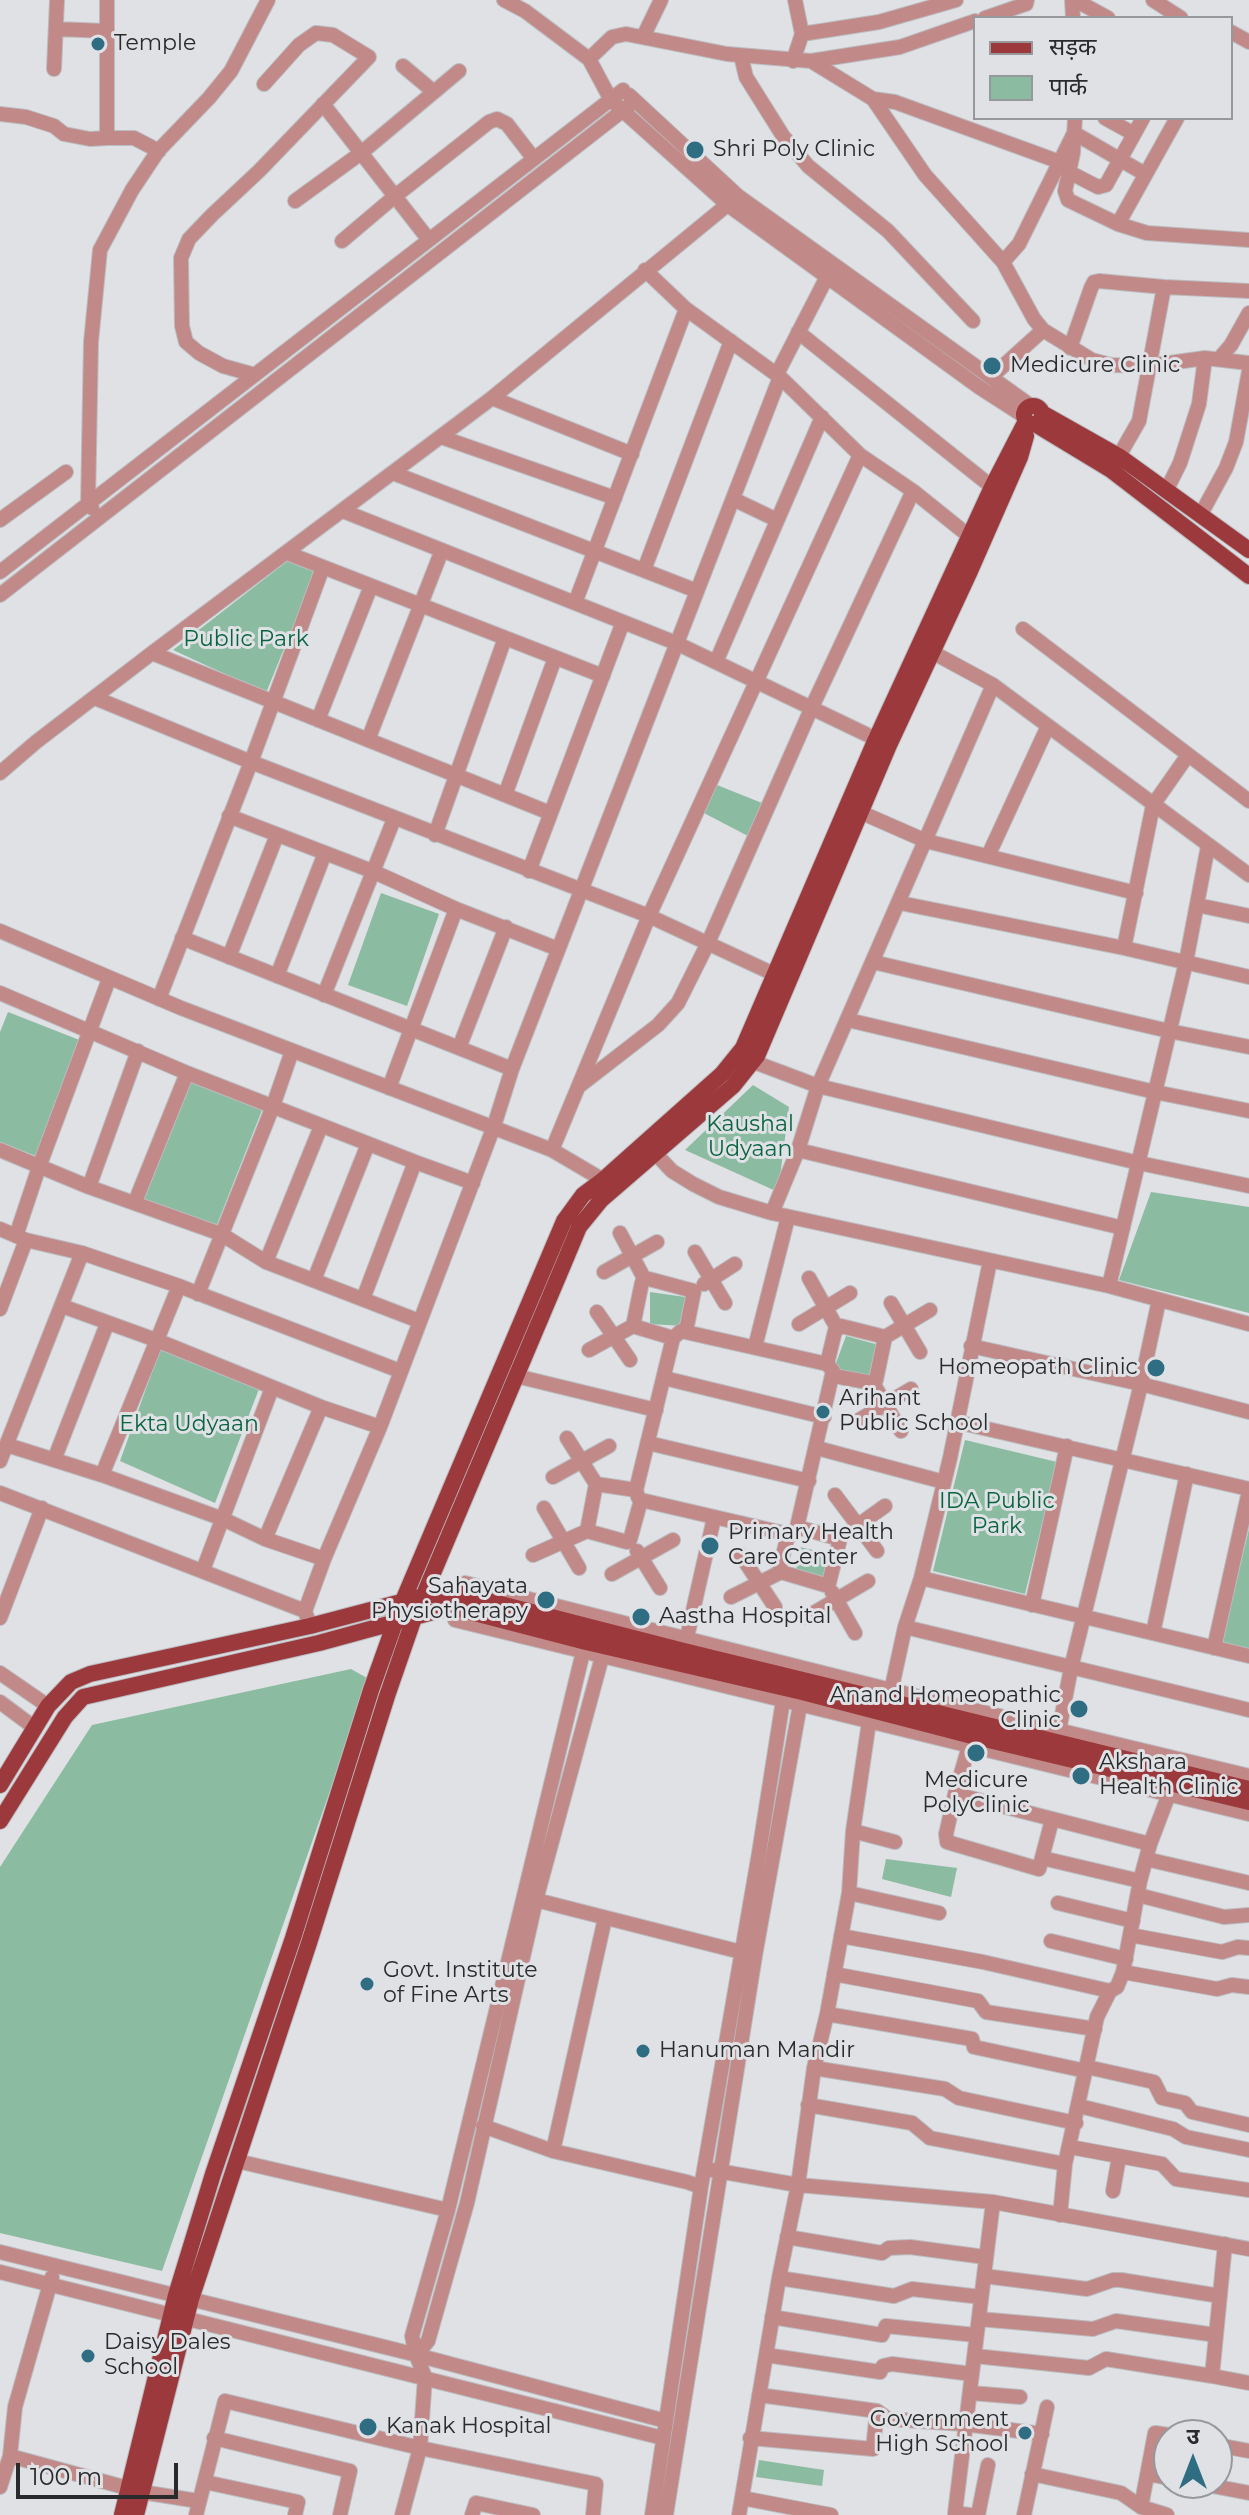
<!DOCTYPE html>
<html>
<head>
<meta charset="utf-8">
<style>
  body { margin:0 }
  #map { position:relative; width:1249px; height:2515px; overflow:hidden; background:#dfe1e5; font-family:Montserrat,"Noto Sans Devanagari",sans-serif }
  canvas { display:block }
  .legend { position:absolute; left:973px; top:16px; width:260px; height:104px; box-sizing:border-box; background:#dfe1e5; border:2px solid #96989b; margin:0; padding:10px 14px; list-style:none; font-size:24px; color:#292a2b }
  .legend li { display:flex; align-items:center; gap:16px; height:40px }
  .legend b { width:40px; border:2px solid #96989b }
  .north { position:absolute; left:1153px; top:2419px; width:80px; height:80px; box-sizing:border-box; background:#dfe1e5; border:2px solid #96989b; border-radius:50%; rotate:0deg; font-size:22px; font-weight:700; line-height:32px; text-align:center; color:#292a2b }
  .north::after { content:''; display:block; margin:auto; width:28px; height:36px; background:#2e6d82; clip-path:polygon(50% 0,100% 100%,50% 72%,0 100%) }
  .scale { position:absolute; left:16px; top:2463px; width:162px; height:36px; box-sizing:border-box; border:4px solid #292a2b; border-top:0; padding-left:10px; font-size:24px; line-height:28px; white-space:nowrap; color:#292a2b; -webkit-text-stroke:6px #dfe1e5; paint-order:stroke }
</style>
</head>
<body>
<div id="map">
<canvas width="1249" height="2515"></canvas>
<ul class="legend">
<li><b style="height:10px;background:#9c393c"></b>सड़क</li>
<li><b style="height:22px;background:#8bbba0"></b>पार्क</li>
</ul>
<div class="north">उ</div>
<div class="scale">100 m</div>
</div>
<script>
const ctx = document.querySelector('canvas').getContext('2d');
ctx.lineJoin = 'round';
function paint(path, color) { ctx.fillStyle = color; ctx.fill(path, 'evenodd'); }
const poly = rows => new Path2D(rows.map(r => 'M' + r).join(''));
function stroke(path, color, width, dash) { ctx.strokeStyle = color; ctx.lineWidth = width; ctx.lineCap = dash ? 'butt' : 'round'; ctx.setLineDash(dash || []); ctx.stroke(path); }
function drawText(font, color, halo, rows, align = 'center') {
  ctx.font = font + ' Montserrat,sans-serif'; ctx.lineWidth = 6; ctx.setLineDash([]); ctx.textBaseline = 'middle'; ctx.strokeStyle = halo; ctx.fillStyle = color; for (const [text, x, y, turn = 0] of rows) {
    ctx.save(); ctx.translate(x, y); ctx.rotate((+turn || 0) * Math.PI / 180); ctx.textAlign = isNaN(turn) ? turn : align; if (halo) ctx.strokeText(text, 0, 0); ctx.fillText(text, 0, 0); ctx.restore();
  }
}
paint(poly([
  [290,559,317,567,266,693,173,650],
  [717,785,762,803,748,836,702,812],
  [381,893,439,914,407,1006,348,985],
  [8,1012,82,1041,36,1156,0,1142,0,1032],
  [189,1081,262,1110,216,1227,142,1198],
  [753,1085,789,1107,778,1192,685,1150],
  [1151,1192,1249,1207,1249,1313,1119,1280],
  [650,1292,685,1297,683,1326,650,1324],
  [846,1336,890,1348,876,1392,840,1385,843,1374,833,1371],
  [161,1347,259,1389,215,1503,120,1461],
  [965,1440,1057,1462,1025,1594,933,1571],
  [1249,1529,1249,1649,1222,1642],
  [799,1547,847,1557,822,1588,796,1572],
  [351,1669,369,1679,162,2271,0,2233,0,1867,92,1725],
  [886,1859,957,1868,951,1897,882,1879],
  [759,2460,824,2470,822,2486,756,2477]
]), '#8bbba0');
const minor = poly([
  [107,0,107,138,134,138,159,151],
  [504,0,525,11,589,59,611,100,728,205,979,387,1024,416],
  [1072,0,1073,18],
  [1075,0,1108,18],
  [1153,0,1181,18],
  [985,18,1026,4,1027,0],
  [56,29,106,31],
  [1231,32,1249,42],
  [802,34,879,22,956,0],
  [643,37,661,0],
  [741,56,746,77,783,136,808,166,888,231,973,321],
  [589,59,612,37,626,34,727,54,811,61,873,99,925,175,1003,262,1034,319,1043,330,991,377],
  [793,61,802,34,795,0],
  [811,61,900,47,975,21],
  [403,66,434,92],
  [54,69,57,0],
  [629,95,738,196,1031,406],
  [873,99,895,102,1060,162],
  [323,104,429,240],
  [0,114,26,117,54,126,64,134,90,139,107,138],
  [1075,118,1073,153,1065,191,1068,200,1118,224,1147,233,1249,240],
  [1105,118,1134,134],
  [1069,172,1098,187,1106,185,1143,118],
  [295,201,361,153,459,71],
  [1118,224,1177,118],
  [342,241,394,197,489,122,497,119,507,124,534,159],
  [1003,262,1019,244,1074,133,1145,174],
  [645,270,686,309,780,377,860,455,913,491,969,536],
  [1043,330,1092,360,1111,365,1148,366,1205,358,1249,363],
  [798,332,992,487],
  [1070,348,1091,288,1094,282,1099,281,1164,287,1249,291],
  [1219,359,1231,345,1249,313],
  [777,374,830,271],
  [255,375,223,366,199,353,186,342,182,326,181,258,189,239,212,215,259,171,369,57,333,35,316,33,299,45,264,84],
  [492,398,632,454],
  [441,437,615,498],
  [1115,463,1139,421,1164,287],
  [393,473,697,591],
  [1167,489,1180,463,1199,404,1205,358],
  [733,499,777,520],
  [92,508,88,504,91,342,100,250,132,190,158,151,209,98,231,71,268,0],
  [343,511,676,643,876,739],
  [1201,514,1226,468,1236,442,1249,371],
  [0,520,66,472],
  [287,553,603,676],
  [644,570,731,341],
  [0,572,623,90],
  [0,595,635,101],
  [575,603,686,309],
  [1023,629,1249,801],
  [932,652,993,685,1249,875],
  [152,653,550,813],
  [716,662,822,417],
  [95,698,251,762,649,916,776,975],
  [318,720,371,586],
  [368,740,442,550],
  [0,773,36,742,152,653,492,398,738,196],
  [505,795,555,658],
  [860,812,926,841,1136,893],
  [229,816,372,871,456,909,558,949],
  [435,835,505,638],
  [988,856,1048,726],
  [529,871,623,622],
  [900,903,1124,948,1249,977],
  [1197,905,1249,916],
  [0,931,181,1008,552,1150,603,1180],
  [182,938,512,1069],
  [1124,948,1153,805,1188,755],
  [229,957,277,835],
  [873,962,1169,1031,1249,1047],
  [277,976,325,853],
  [0,993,187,1073,415,1162,473,1183],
  [324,995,394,819],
  [159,999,251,762,323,567],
  [848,1020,1155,1092,1249,1111],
  [459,1048,506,927],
  [754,1062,818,1086,1139,1163,1249,1186],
  [578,1087,658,1025,678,1003,708,943,812,707,913,491],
  [389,1088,456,909],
  [0,1150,89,1187,221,1234,266,1262,419,1321],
  [552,1150,649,916,860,455],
  [798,1150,1123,1228],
  [654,1152,672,1171,693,1184,719,1197,772,1213,1109,1286,1249,1324],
  [89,1187,138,1051],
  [135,1202,187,1073],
  [772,1213,798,1150,818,1086,993,685],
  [0,1229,26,1240,82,1253,179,1286,400,1371],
  [620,1233,645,1280],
  [16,1236,39,1167,109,979],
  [695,1252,725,1303],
  [266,1262,321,1126],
  [604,1272,657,1242],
  [809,1278,837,1328],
  [314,1280,368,1144],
  [704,1284,735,1264],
  [1109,1286,1186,962,1208,846],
  [198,1294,273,1106,292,1051],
  [363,1299,415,1162],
  [891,1303,920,1352],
  [62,1306,156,1340,321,1407,380,1427],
  [0,1309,26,1240],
  [597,1312,630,1360],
  [799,1324,850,1293],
  [681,1331,827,1364,833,1371,797,1527,792,1535,641,1500,638,1497,636,1490,673,1338,681,1331],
  [885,1337,930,1310],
  [673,1338,633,1326,642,1282,645,1280,649,1279,694,1291,686,1331],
  [971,1346,1141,1384,1249,1412],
  [755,1347,788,1217],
  [589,1350,633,1326],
  [827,1364,835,1331,841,1326,885,1337,876,1380,873,1383,834,1376],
  [516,1376,656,1410],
  [664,1378,824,1417],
  [873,1383,901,1431],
  [859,1420,911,1389],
  [957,1422,1249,1489],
  [567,1438,596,1484],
  [648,1443,809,1481],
  [7,1445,102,1475,223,1519,265,1539,324,1559],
  [817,1448,944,1482],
  [54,1460,107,1324],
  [0,1461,82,1253],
  [102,1475,179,1286],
  [553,1477,609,1446],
  [636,1490,596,1484,587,1531,627,1542,630,1540,641,1500],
  [0,1493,305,1611],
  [835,1495,877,1551],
  [544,1508,579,1568],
  [850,1531,885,1506],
  [788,1535,780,1567,781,1572,825,1585,829,1583,840,1539,797,1527],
  [265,1539,321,1407],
  [637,1551,660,1588],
  [740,1554,775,1607],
  [533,1555,587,1531],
  [203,1570,272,1388],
  [612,1574,673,1540],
  [921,1578,1249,1656],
  [832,1592,855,1633],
  [731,1597,781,1572],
  [1032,1605,1067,1446],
  [807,1617,868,1581],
  [0,1618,42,1508],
  [310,1626,305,1611,324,1559,380,1427,494,1126,512,1069,780,377],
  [905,1627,1249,1710],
  [1153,1633,1187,1474],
  [685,1646,714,1518],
  [1214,1648,1249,1491],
  [0,1673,48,1706],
  [890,1696,905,1627,921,1578,950,1458,990,1261],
  [0,1702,35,1728],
  [972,1736,955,1794,946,1834,947,1842,1039,1869,1052,1820],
  [1058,1736,1071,1668,1141,1384,1159,1300],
  [1249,1776,891,1690,465,1583,454,1592,451,1607,455,1620,1249,1814],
  [955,1794,1150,1844],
  [853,1831,895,1842],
  [1042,1858,1140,1881],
  [1146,1859,1249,1883],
  [849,1893,939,1913],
  [1138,1895,1224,1917,1249,1915],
  [536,1900,749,1954],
  [1058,1903,1133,1921],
  [1130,1935,1222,1952,1238,1947,1249,1948],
  [841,1936,983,1962,1110,1991],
  [1051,1941,1126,1959],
  [1123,1972,1217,1989,1232,1985,1249,1987],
  [834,1974,978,2001,986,2012,1095,2029],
  [827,2014,972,2039,974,2047,1086,2071],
  [1087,2067,1154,2082,1162,2098,1185,2103,1192,2112,1249,2125],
  [814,2068,945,2089,959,2098,1076,2123],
  [808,2105,912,2123,930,2138,1065,2164],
  [1079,2106,1173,2129,1186,2137,1249,2150],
  [483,2126,553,2151,687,2182,701,2187],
  [1070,2147,1162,2164,1176,2179,1249,2190],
  [553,2151,605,1918],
  [237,2161,448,2210],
  [712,2170,798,2185,993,2202,1249,2249],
  [1113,2191,1119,2157],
  [1060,2215,1065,2164,1097,2017,1110,1991,1117,1987,1123,1972,1140,1881,1150,1844,1172,1786],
  [787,2237,882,2253,889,2248,910,2247,985,2257],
  [0,2252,409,2353,666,2421],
  [0,2272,663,2438],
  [984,2276,1087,2289,1113,2280,1121,2280,1220,2296],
  [779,2278,894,2296,912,2289,981,2297],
  [772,2317,882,2335,886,2326,976,2335],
  [979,2319,1093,2329,1116,2321,1216,2335],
  [416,2355,428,2341,467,2203,536,1900,602,1657],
  [766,2355,880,2372,883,2366,892,2364,972,2374],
  [975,2356,1089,2368,1106,2359,1212,2376,1225,2244],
  [1212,2376,1249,2383],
  [971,2393,1020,2397],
  [759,2395,877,2411,888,2419,964,2424,1042,2434],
  [214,2438,350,2471,340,2515],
  [750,2438,873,2449,877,2411],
  [1217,2445,1249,2451],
  [10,2456,142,2492,198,2501],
  [1032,2474,1121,2493,1141,2507,1167,2515],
  [1148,2474,1169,2478],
  [205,2482,298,2502,295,2515],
  [1197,2483,1249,2493],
  [0,2487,10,2456,15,2407,52,2277],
  [742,2498,831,2515],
  [1141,2507,1155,2433,1169,2435],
  [196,2515,225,2401,420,2448,596,2484,593,2515],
  [402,2515,420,2448,425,2377,416,2355,412,2336,448,2210,583,1652],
  [472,2515,476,2503,533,2515],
  [652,2515,701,2187,759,1853,784,1694],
  [666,2515,755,1956,801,1699],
  [739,2515,779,2278,798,2185,814,2068,827,2014,849,1893,853,1831,870,1715],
  [970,2515,955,2513,993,2202],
  [978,2515,988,2465],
  [1024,2515,1047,2407]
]);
const major = poly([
  '1024 415a9 9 0 1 1 18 0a9 9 0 1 1-18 0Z',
  [1042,413,1120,457,1249,550],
  [1035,424,1111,470,1249,576],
  [0,1785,48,1706,71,1682,90,1674,310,1626,424,1596,454,1592,684,1651,1249,1789],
  [0,1821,65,1717,83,1697,319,1643,451,1607,586,1642,802,1692,972,1736,1249,1802],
  [122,2515,176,2295,213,2174,293,1938,371,1690,402,1603,564,1221,583,1195,603,1180,722,1074,743,1048,876,739,992,487,1026,421],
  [136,2515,191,2299,309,1943,387,1696,414,1618,564,1263,579,1227,601,1200,733,1086,757,1056,889,745,970,571,1020,457,1026,436]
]);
stroke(minor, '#bbbcc0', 16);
stroke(major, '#bbbcc0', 18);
stroke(minor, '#c18987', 14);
stroke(major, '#9c393c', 16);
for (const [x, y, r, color] of [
  [98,44,8,"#2e6d82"],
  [695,150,10,"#2e6d82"],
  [992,366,10,"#2e6d82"],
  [1156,1368,10,"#2e6d82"],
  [823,1412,8,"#2e6d82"],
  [710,1546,10,"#2e6d82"],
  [546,1600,10,"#2e6d82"],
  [641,1617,10,"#2e6d82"],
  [1079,1709,10,"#2e6d82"],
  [976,1753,10,"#2e6d82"],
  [1081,1776,10,"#2e6d82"],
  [367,1984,8,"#2e6d82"],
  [643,2051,8,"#2e6d82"],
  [88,2356,8,"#2e6d82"],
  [368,2427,10,"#2e6d82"],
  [1025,2433,8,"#2e6d82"]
]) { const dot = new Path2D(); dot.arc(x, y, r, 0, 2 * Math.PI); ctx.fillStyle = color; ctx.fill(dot); stroke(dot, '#dfe1e5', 3); }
drawText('22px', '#292a2b', '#dfe1e5', [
  ["Temple",114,44],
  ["Shri Poly Clinic",713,150],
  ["Medicure Clinic",1010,366],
  ["Homeopath Clinic",1138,1368,"right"],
  ["Arihant",839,1399],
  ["Public School",839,1424],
  ["Primary Health",728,1533],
  ["Care Center",728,1558],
  ["Sahayata",528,1587,"right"],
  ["Physiotherapy",528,1612,"right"],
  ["Aastha Hospital",659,1617],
  ["Anand Homeopathic",1061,1696,"right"],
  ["Clinic",1061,1721,"right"],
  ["Akshara",1099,1763],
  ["Health Clinic",1099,1788],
  ["Medicure",976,1781,"center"],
  ["PolyClinic",976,1806,"center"],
  ["Govt. Institute",383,1971],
  ["of Fine Arts",383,1996],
  ["Hanuman Mandir",659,2051],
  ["Daisy Dales",104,2343],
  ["School",104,2368],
  ["Government",1009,2420,"right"],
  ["High School",1009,2445,"right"],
  ["Kanak Hospital",386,2427]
], 'left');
drawText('22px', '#096540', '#dfe1e5', [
  ["Public Park",246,640],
  ["Kaushal",750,1125],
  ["Udyaan",750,1150],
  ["Ekta Udyaan",189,1425],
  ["IDA Public",997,1502],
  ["Park",997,1527]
]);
</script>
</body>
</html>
